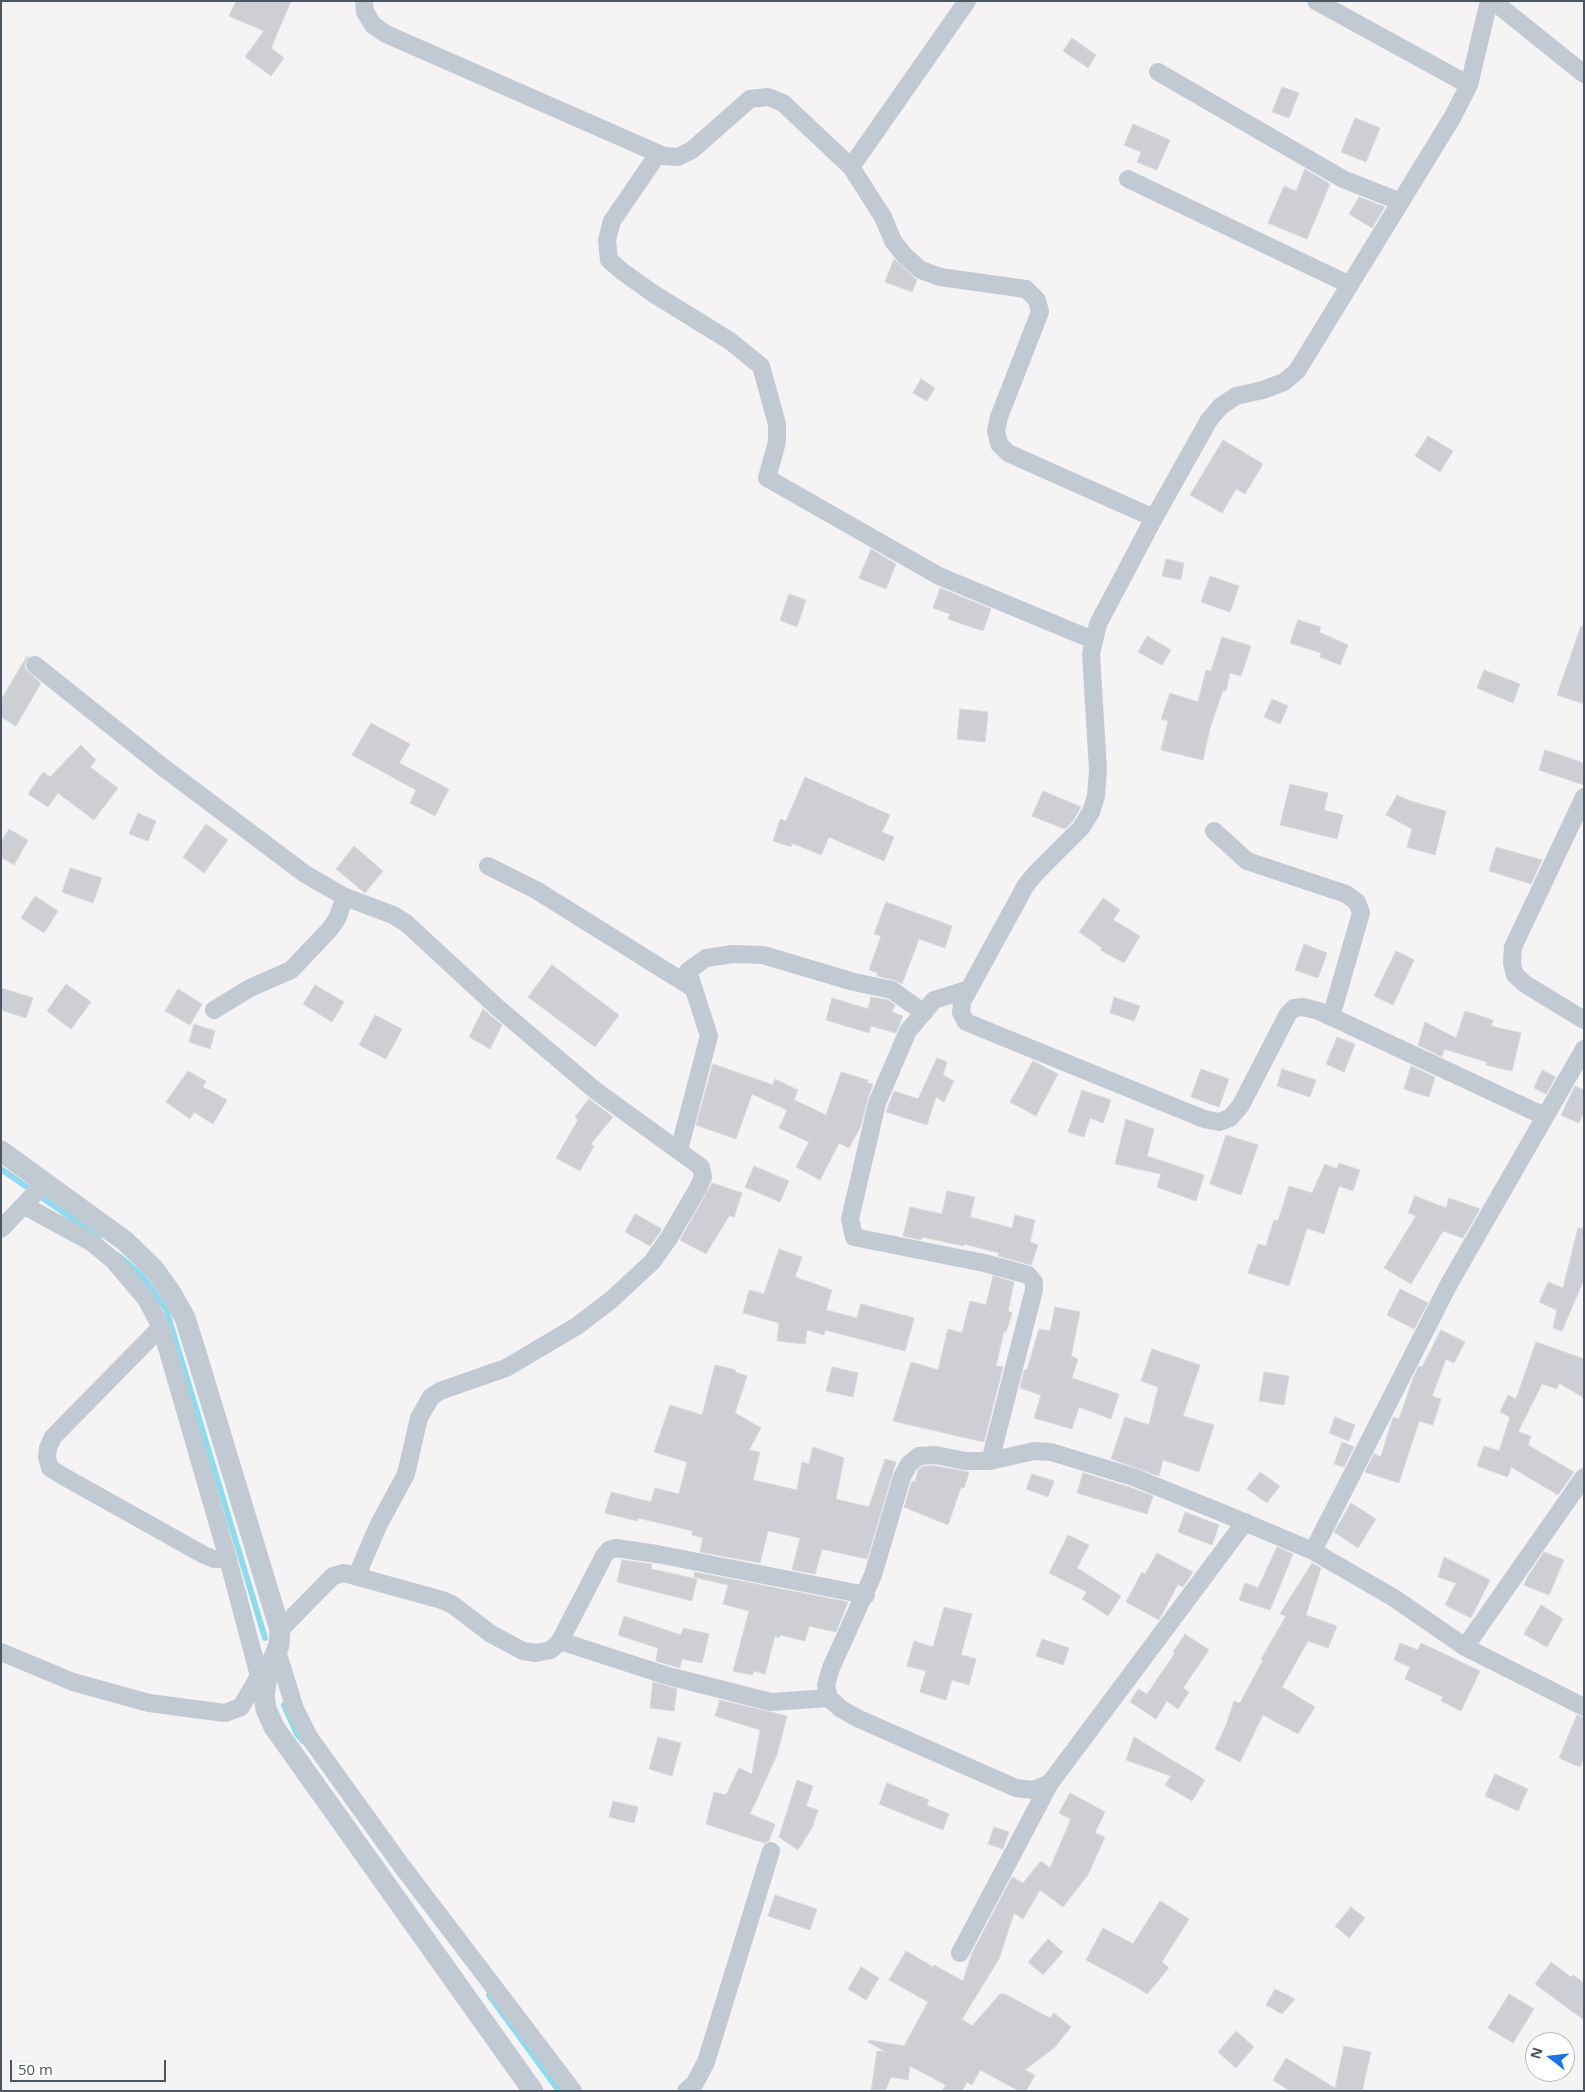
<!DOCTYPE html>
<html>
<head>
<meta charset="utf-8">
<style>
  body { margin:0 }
  #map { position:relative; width:1585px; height:2092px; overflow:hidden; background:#f5f3f3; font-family:"Open Sans",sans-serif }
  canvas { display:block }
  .frame { position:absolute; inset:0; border:2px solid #4a5661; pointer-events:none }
  .north { position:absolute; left:1525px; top:2032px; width:50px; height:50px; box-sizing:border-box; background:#fff; border:1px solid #b7bbc0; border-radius:50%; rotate:286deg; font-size:14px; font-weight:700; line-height:20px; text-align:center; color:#4a5661 }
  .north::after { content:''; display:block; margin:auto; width:18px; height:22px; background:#1a73e8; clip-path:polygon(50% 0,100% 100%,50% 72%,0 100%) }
  .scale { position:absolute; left:10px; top:2060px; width:156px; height:22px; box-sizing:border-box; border:2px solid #4a5661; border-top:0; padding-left:6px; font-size:15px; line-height:18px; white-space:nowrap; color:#4a5661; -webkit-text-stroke:4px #fff; paint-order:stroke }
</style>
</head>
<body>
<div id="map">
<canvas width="1585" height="2092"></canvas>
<div class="frame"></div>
<div class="north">N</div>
<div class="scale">50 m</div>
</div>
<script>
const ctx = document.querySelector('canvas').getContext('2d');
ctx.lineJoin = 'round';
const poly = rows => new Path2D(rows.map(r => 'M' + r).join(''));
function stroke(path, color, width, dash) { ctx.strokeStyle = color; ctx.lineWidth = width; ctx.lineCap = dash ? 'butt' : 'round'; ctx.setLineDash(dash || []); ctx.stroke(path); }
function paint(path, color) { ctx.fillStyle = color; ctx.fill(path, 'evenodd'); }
stroke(poly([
  [1,1169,99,1237],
  [119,1256,142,1276,166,1309,265,1638],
  [284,1705,297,1734,303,1741],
  [489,1995,559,2091]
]), '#90daee', 6);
const building = poly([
  [236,1,291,1,271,48,284,58,271,76,245,57,264,31,229,16,236,1],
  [1072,38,1096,55,1088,68,1063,51,1072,38],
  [1282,87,1299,93,1289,118,1272,112,1282,87],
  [1355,118,1380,128,1366,162,1341,152,1355,118],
  [1133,124,1170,140,1157,170,1137,162,1141,152,1124,145,1133,124],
  [1305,169,1330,184,1307,239,1268,223,1284,186,1296,191,1305,169],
  [1359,197,1385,207,1372,228,1349,214,1359,197],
  [894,259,917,280,912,292,885,282,894,259],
  [921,379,935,388,927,401,913,393,921,379],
  [1428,436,1453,451,1440,472,1415,456,1428,436],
  [1223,440,1263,464,1245,494,1236,489,1222,513,1190,495,1223,440],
  [871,549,896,564,886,589,859,578,871,549],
  [1166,559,1184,563,1181,580,1162,576,1166,559],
  [1210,576,1239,586,1230,612,1201,602,1210,576],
  [940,588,991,609,983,631,948,619,950,614,933,608,940,588],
  [789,594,806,600,797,627,780,620,789,594],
  [1298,620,1321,627,1319,632,1348,645,1340,665,1320,657,1321,653,1290,643,1298,620],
  [1581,626,1584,627,1584,704,1557,695,1581,626],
  [1147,636,1171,650,1162,665,1138,652,1147,636],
  [1222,637,1251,646,1241,676,1230,673,1226,691,1223,690,1210,728,1203,760,1161,750,1168,721,1161,719,1170,693,1198,702,1206,670,1211,671,1222,637],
  [27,656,29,657,25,663,25,669,41,683,16,726,1,717,1,700,27,656],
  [1484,670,1520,684,1513,703,1477,688,1484,670],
  [1272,699,1288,706,1280,724,1264,717,1272,699],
  [960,709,988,712,985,742,957,739,960,709],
  [371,723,410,744,399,763,449,789,435,816,410,803,416,790,352,755,371,723],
  [81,745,96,760,90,767,118,788,94,820,58,793,48,807,28,794,43,772,50,777,81,745],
  [1545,750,1584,763,1584,785,1539,770,1545,750],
  [805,777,890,815,882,832,894,837,884,861,829,837,821,855,792,843,791,847,773,841,780,819,786,821,805,777],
  [1290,784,1328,793,1324,810,1343,815,1337,839,1280,825,1290,784],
  [1043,791,1081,807,1073,821,1065,829,1032,816,1043,791],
  [1397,795,1410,801,1446,811,1435,855,1407,847,1412,829,1386,815,1397,795],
  [138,813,156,821,148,841,129,834,138,813],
  [206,824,228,840,204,873,183,857,206,824],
  [9,829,28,840,14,865,1,857,1,842,9,829],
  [354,846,383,871,365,893,336,869,354,846],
  [1496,847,1542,860,1531,884,1489,871,1496,847],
  [70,868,102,878,93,903,62,892,70,868],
  [35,896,58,911,44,933,21,918,35,896],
  [1103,898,1120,910,1113,920,1140,936,1124,963,1100,950,1102,948,1079,932,1103,898],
  [886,902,952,926,945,948,919,939,902,984,894,980,877,976,878,973,869,970,881,936,874,934,886,902],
  [1304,944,1327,953,1318,978,1295,970,1304,944],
  [1396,951,1414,960,1393,1005,1374,996,1396,951],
  [552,965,619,1015,595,1047,528,997,552,965],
  [66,984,91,1002,71,1029,47,1011,66,984],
  [315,985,344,1002,332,1022,303,1004,315,985],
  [1,988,33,998,26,1018,1,1010,1,988],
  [178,989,202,1004,190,1025,165,1011,178,989],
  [871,997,888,1000,895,1005,892,1012,903,1016,896,1033,871,1026,869,1033,826,1020,832,998,868,1009,871,997],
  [1114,997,1140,1006,1134,1021,1110,1013,1114,997],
  [483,1009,502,1025,490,1049,469,1037,483,1009],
  [1465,1011,1493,1020,1491,1026,1521,1033,1512,1071,1486,1065,1487,1062,1444,1049,1442,1057,1418,1045,1425,1022,1456,1038,1465,1011],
  [375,1015,402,1029,386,1059,359,1045,375,1015],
  [194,1024,215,1031,210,1049,189,1042,194,1024],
  [1337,1037,1355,1044,1344,1072,1326,1064,1337,1037],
  [937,1058,947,1062,943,1075,954,1081,944,1102,936,1097,927,1125,886,1112,894,1091,918,1099,937,1058],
  [1033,1061,1058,1074,1036,1116,1010,1102,1033,1061],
  [713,1064,773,1085,775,1079,798,1090,794,1100,826,1115,841,1072,868,1080,867,1083,873,1084,867,1101,861,1126,849,1148,839,1143,820,1180,796,1167,809,1142,779,1128,787,1110,752,1094,736,1139,696,1125,713,1064],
  [1411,1066,1435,1077,1429,1097,1404,1089,1411,1066],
  [1201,1069,1229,1079,1219,1107,1191,1097,1201,1069],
  [1282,1069,1316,1080,1310,1097,1277,1086,1282,1069],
  [1542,1070,1556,1077,1546,1094,1534,1088,1542,1070],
  [188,1071,206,1081,203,1087,227,1100,213,1124,194,1112,190,1119,166,1102,188,1071],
  [1575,1086,1584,1090,1584,1112,1579,1123,1561,1115,1575,1086],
  [1082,1090,1111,1100,1103,1123,1090,1118,1084,1137,1068,1132,1082,1090],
  [589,1099,613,1117,591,1144,594,1146,580,1171,556,1158,578,1120,575,1117,589,1099],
  [1126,1119,1154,1129,1147,1156,1204,1175,1196,1201,1157,1187,1161,1174,1115,1164,1126,1119],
  [1226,1135,1258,1145,1241,1195,1210,1184,1226,1135],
  [1339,1163,1360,1170,1353,1191,1339,1186,1324,1234,1307,1228,1289,1286,1248,1273,1258,1244,1266,1246,1274,1220,1278,1221,1289,1186,1312,1193,1325,1164,1337,1169,1339,1163],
  [754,1166,789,1181,780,1202,745,1187,754,1166],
  [712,1183,742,1193,734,1217,729,1216,706,1254,680,1240,712,1183],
  [947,1191,975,1197,970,1217,1012,1228,1015,1215,1035,1220,1030,1242,1038,1245,1031,1265,998,1256,999,1253,964,1244,964,1246,922,1237,921,1240,903,1236,910,1207,942,1214,947,1191],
  [1415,1196,1446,1208,1449,1198,1480,1209,1463,1238,1443,1231,1411,1284,1384,1268,1416,1216,1408,1213,1415,1196],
  [635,1214,662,1229,650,1246,625,1232,635,1214],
  [1578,1228,1584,1229,1584,1279,1562,1331,1553,1328,1557,1310,1539,1302,1548,1282,1563,1288,1578,1228],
  [779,1249,802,1257,795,1277,832,1290,826,1310,857,1318,861,1304,914,1318,905,1351,825,1330,824,1335,807,1330,805,1344,777,1341,779,1323,743,1313,749,1290,764,1294,779,1249],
  [993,1276,1014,1282,1008,1311,1012,1313,1006,1332,1004,1331,996,1366,1003,1367,984,1442,893,1421,911,1362,938,1370,948,1329,962,1333,970,1301,986,1305,993,1276],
  [1400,1289,1428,1303,1414,1329,1387,1315,1400,1289],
  [1055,1307,1080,1312,1071,1356,1078,1359,1072,1378,1119,1394,1111,1419,1079,1407,1072,1429,1034,1418,1041,1395,1020,1388,1024,1370,1027,1370,1039,1329,1050,1331,1055,1307],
  [1441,1330,1465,1342,1454,1363,1446,1359,1432,1396,1441,1399,1433,1425,1419,1421,1399,1483,1365,1472,1374,1454,1381,1457,1393,1417,1399,1419,1414,1376,1419,1366,1422,1367,1441,1330],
  [1536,1342,1584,1359,1584,1398,1559,1383,1557,1389,1542,1384,1518,1432,1531,1436,1528,1445,1574,1472,1558,1495,1511,1467,1508,1477,1477,1466,1484,1446,1499,1451,1510,1417,1500,1412,1508,1395,1516,1399,1536,1342],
  [1152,1349,1200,1365,1183,1416,1214,1425,1199,1472,1163,1460,1159,1476,1111,1459,1125,1417,1149,1425,1158,1387,1141,1381,1152,1349],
  [715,1365,736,1370,735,1372,747,1376,735,1413,761,1428,749,1450,760,1452,753,1480,797,1490,802,1462,809,1464,813,1447,844,1458,836,1499,869,1507,885,1459,896,1462,867,1559,822,1549,815,1574,792,1570,800,1538,768,1531,760,1563,700,1552,703,1538,692,1535,693,1531,638,1518,637,1521,605,1513,611,1492,651,1502,655,1488,679,1494,687,1462,654,1452,670,1405,702,1415,715,1365],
  [832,1367,858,1373,853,1397,826,1391,832,1367],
  [1264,1372,1289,1376,1284,1405,1259,1401,1264,1372],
  [1335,1417,1355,1425,1349,1441,1329,1433,1335,1417],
  [1342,1442,1354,1447,1344,1467,1334,1464,1342,1442],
  [923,1466,935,1466,969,1472,964,1488,961,1487,948,1525,904,1507,912,1481,915,1482,918,1470,923,1466],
  [1260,1472,1280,1486,1267,1503,1247,1489,1260,1472],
  [1083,1473,1129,1487,1153,1496,1147,1514,1077,1493,1083,1473],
  [1032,1474,1054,1481,1048,1497,1026,1489,1032,1474],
  [1351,1503,1376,1519,1358,1548,1334,1532,1351,1503],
  [1185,1512,1219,1525,1212,1545,1178,1532,1185,1512],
  [1068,1535,1089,1545,1077,1568,1121,1596,1108,1616,1082,1599,1087,1592,1049,1573,1068,1535],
  [1277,1547,1293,1554,1270,1610,1239,1600,1245,1583,1258,1588,1277,1547],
  [1544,1552,1564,1560,1549,1595,1524,1585,1528,1576,1544,1552],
  [1157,1553,1193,1572,1183,1587,1178,1584,1159,1620,1126,1602,1142,1572,1145,1574,1157,1553],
  [1444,1557,1490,1580,1471,1618,1445,1605,1456,1583,1438,1577,1444,1557],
  [622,1560,652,1564,651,1569,697,1579,692,1601,617,1582,622,1560],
  [1312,1563,1321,1568,1306,1615,1337,1626,1328,1648,1308,1641,1282,1687,1315,1707,1298,1734,1263,1715,1240,1762,1215,1749,1226,1725,1234,1701,1240,1703,1263,1660,1261,1659,1286,1616,1280,1614,1312,1563],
  [695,1572,848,1602,836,1632,809,1626,805,1641,780,1635,779,1638,775,1636,765,1674,754,1671,752,1675,733,1671,749,1611,723,1604,728,1585,694,1577,695,1572],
  [1541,1605,1563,1619,1547,1647,1524,1634,1541,1605],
  [944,1607,972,1614,961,1655,976,1659,969,1685,952,1680,946,1700,920,1692,926,1671,907,1666,914,1641,933,1647,944,1607],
  [624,1616,681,1635,683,1628,709,1634,702,1663,682,1659,680,1668,656,1661,658,1648,618,1635,624,1616],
  [1185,1634,1209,1650,1183,1688,1189,1692,1178,1709,1167,1701,1156,1719,1130,1702,1138,1689,1147,1694,1175,1653,1173,1652,1185,1634],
  [1042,1639,1069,1648,1063,1665,1036,1656,1042,1639],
  [1400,1643,1418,1650,1421,1643,1480,1671,1461,1711,1441,1701,1443,1697,1405,1679,1410,1667,1394,1660,1400,1643],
  [653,1682,677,1689,674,1711,650,1708,653,1682],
  [720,1700,787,1716,777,1755,750,1814,775,1824,769,1841,764,1843,706,1824,714,1792,726,1795,739,1768,752,1774,760,1730,715,1716,720,1700],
  [1577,1715,1584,1718,1584,1757,1580,1767,1559,1758,1577,1715],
  [658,1737,681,1743,672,1776,649,1769,658,1737],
  [1134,1737,1205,1780,1192,1801,1165,1785,1171,1776,1126,1760,1134,1737],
  [1495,1774,1528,1789,1518,1811,1485,1796,1495,1774],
  [797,1780,813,1786,806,1806,818,1810,812,1828,798,1850,779,1837,797,1780],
  [887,1783,929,1800,927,1805,949,1814,943,1830,879,1804,887,1783],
  [1070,1793,1105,1812,1095,1833,1105,1837,1088,1875,1063,1907,1040,1890,1023,1919,1014,1913,999,1959,962,2019,972,2026,1000,1994,1005,1994,1050,2018,1054,2013,1071,2027,1055,2047,1025,2070,1035,2075,1026,2091,1019,2091,980,2070,972,2085,967,2082,962,2091,942,2091,946,2085,910,2066,908,2080,891,2077,885,2091,871,2091,877,2051,886,2052,868,2042,869,2040,904,2046,928,2002,889,1980,906,1951,933,1967,934,1965,963,1981,972,1953,1012,1877,1023,1883,1041,1861,1050,1868,1071,1819,1059,1813,1070,1793],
  [613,1801,638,1807,634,1823,609,1817,613,1801],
  [994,1827,1009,1832,1003,1849,988,1844,994,1827],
  [775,1895,817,1909,810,1930,768,1916,775,1895],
  [1160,1901,1189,1919,1162,1962,1169,1968,1147,1994,1138,1988,1086,1960,1103,1928,1133,1944,1160,1901],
  [1351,1907,1365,1918,1349,1938,1335,1926,1351,1907],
  [1048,1939,1063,1952,1043,1975,1028,1962,1048,1939],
  [1551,1962,1571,1977,1573,1975,1584,1983,1584,2020,1535,1984,1551,1962],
  [861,1967,879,1978,866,2000,848,1989,861,1967],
  [1275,1989,1295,1999,1282,2014,1266,2005,1275,1989],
  [1509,1994,1534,2009,1513,2043,1488,2028,1509,1994],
  [1236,2031,1254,2047,1236,2068,1218,2052,1236,2031],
  [1344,2046,1371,2052,1362,2091,1290,2091,1273,2080,1286,2058,1335,2088,1344,2046]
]);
paint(building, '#cdcfd5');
stroke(building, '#d7d9de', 1);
stroke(poly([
  [364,1,365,12,373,25,386,34,664,156,678,157,692,150,750,99,768,97,783,103,851,167,883,217,893,241,905,256,921,270,940,277,1026,289,1037,300,1040,312,999,417,996,431,999,444,1008,453,1154,518],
  [1316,1,1469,85],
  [1489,1,1469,85,1452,118,1297,371,1284,382,1263,390,1236,396,1221,406,1209,420,1154,518,1098,624,1091,654,1098,770,1096,796,1091,812,1081,828,1036,873,1026,885,962,1002,961,1013,966,1022,1204,1119,1219,1122,1230,1118,1241,1105,1288,1014,1294,1008,1303,1007,1319,1011,1544,1116],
  [1493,1,1584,74],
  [1158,72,1343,179,1401,202],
  [658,154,612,221,607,240,609,260,623,272,654,294,730,341,761,366,777,424,777,442,767,478,939,576,1093,640],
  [851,167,967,1],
  [1128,179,1350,285],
  [35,665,164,768,305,874,345,897,393,915,406,923,498,1008,596,1091,701,1167,703,1177,698,1188,669,1238,652,1262,611,1300,577,1326,506,1368,440,1391,431,1397,419,1418,406,1474,378,1526,357,1575],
  [1584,797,1513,947,1512,963,1515,975,1525,984,1584,1020],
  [1214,831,1247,861,1346,894,1357,902,1361,913,1331,1017],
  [488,866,536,890,693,988],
  [969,989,934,1000,908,1031,877,1103,850,1219,854,1237,984,1263,1028,1275,1034,1282,1034,1290,990,1461],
  [214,1010,250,988,291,970,330,929,337,919,345,897],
  [679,1150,709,1036,688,971,706,958,733,954,763,955,854,982,892,990,924,1013],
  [25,1206,91,1242,113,1260,146,1299,161,1327,228,1559,259,1676],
  [1,1229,45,1183],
  [161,1327,53,1437,48,1448,47,1457,50,1468,61,1475,204,1555,214,1559,228,1559],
  [1245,1522,1050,1783,1033,1790,1016,1788,857,1718,841,1709,829,1698,826,1685,831,1668,873,1575,902,1477,909,1464,919,1456,936,1455,965,1461,990,1461,1034,1451,1051,1452,1133,1477,1225,1514,1313,1551,1394,1598,1465,1647,1584,1707],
  [1313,1551,1449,1284,1584,1049],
  [280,1630,333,1576,344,1573,442,1600,453,1605,491,1634,523,1651,536,1653,551,1650,560,1641,604,1556,609,1550,616,1548,657,1554,866,1595],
  [560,1641,668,1676,771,1702,829,1698],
  [1465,1647,1584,1477],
  [277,1651,295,1709,309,1737,401,1865,573,2091],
  [1,1652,73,1682,149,1703,225,1713,241,1707,259,1676,268,1671],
  [960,1953,1050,1783],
  [686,2091,695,2083,706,2062,771,1851]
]), '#c1cad2', 18);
stroke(poly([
  [1,1151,125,1241,154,1269,171,1293,185,1318,196,1353,280,1630,279,1645,268,1671,264,1695,266,1709,274,1727,533,2091]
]), '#c1cad2', 21);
</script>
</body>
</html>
